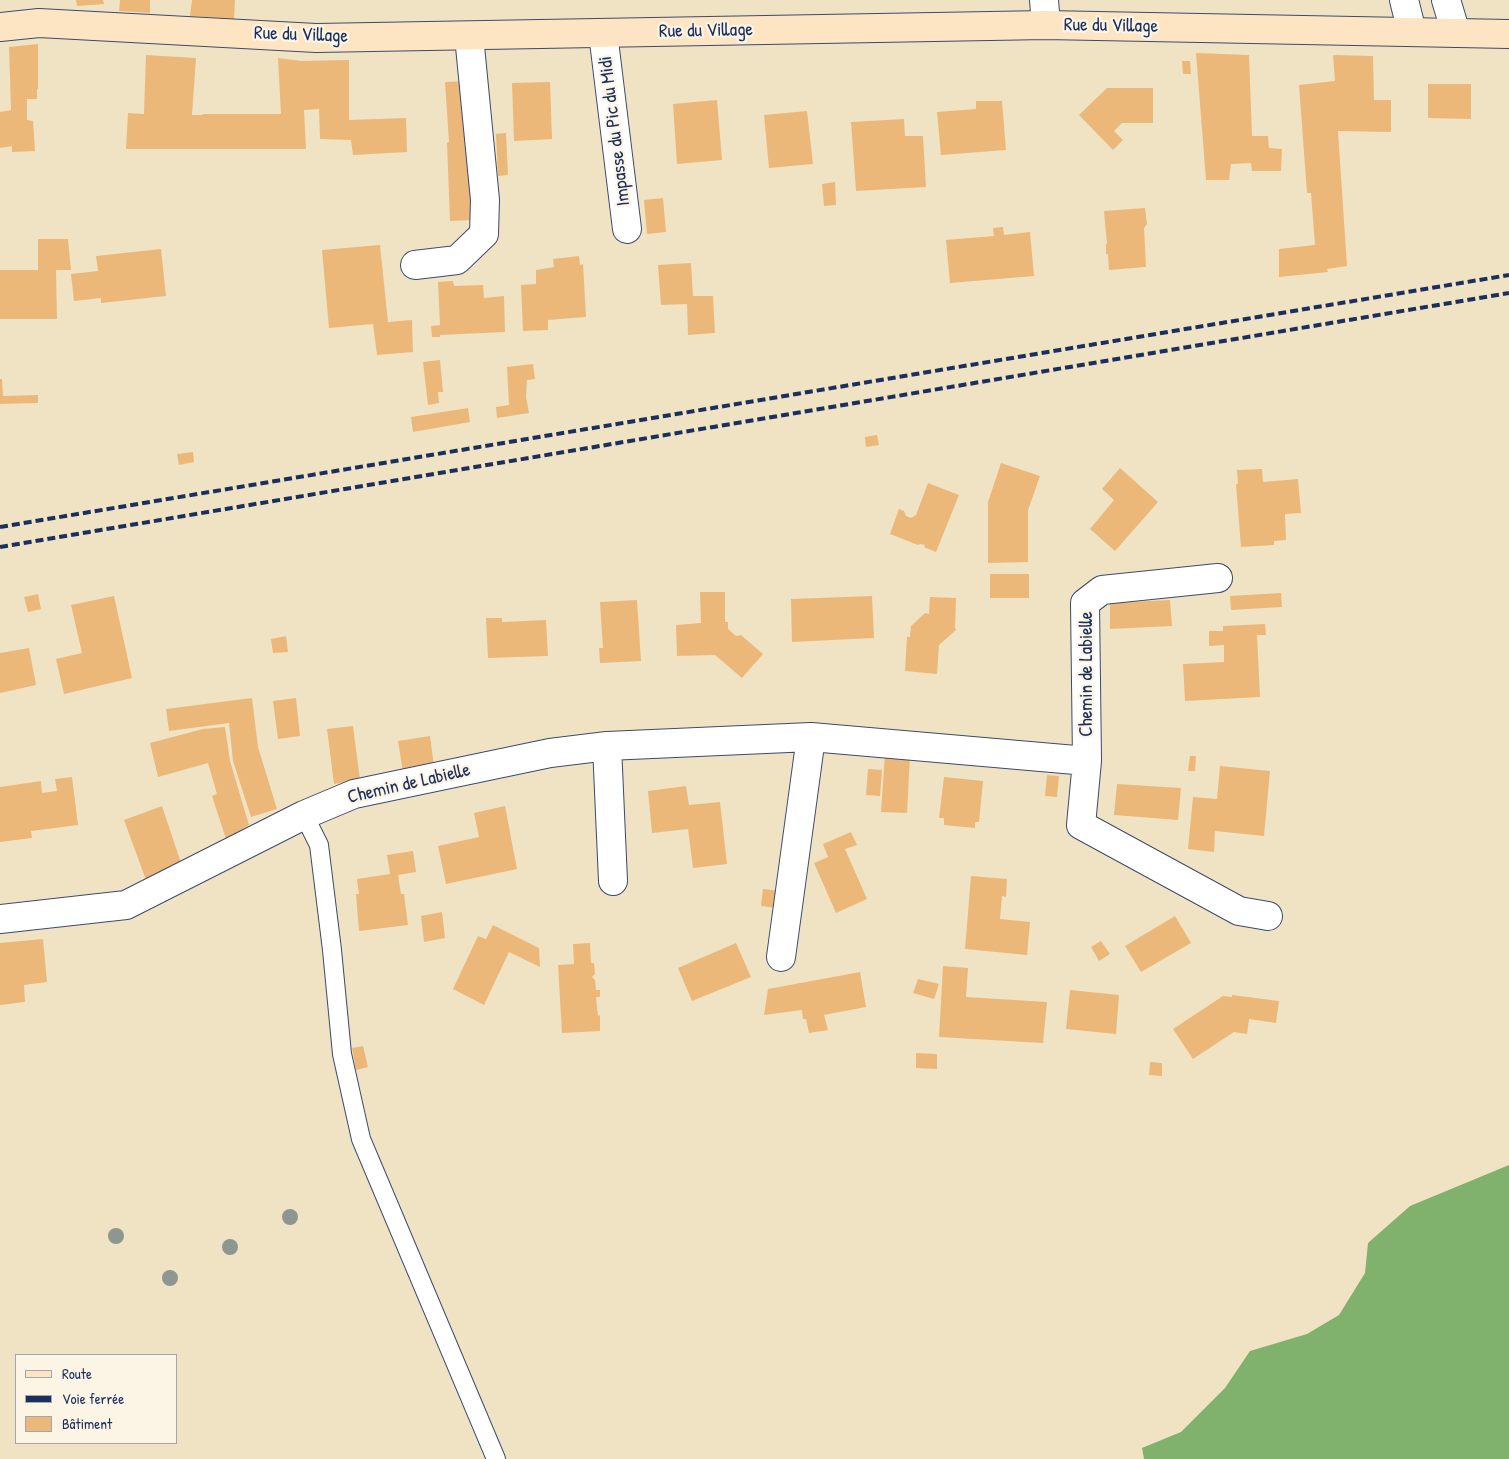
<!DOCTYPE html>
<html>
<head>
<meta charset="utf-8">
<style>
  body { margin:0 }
  #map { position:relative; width:1509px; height:1459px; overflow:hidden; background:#efe3c4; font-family:"Patrick Hand",sans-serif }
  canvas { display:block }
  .legend { position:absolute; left:15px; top:1354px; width:162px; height:90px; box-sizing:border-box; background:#fcf5e5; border:1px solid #a2a6af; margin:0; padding:6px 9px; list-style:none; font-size:15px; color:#1b2f5e }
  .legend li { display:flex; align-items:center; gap:10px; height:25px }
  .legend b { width:25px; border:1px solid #a2a6af }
</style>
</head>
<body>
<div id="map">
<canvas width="1509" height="1459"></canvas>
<ul class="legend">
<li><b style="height:6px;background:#fde5c4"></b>Route</li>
<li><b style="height:6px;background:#1b2f5e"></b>Voie ferrée</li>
<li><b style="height:14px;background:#ecb879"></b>Bâtiment</li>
</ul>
</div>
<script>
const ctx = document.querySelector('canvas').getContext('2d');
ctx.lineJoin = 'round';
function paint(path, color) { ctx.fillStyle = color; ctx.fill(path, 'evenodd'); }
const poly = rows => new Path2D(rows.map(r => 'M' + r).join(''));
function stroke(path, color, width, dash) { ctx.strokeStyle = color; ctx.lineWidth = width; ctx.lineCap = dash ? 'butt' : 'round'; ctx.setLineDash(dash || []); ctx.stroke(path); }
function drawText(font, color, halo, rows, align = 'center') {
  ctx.font = font + ' "Patrick Hand",sans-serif'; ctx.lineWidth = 4.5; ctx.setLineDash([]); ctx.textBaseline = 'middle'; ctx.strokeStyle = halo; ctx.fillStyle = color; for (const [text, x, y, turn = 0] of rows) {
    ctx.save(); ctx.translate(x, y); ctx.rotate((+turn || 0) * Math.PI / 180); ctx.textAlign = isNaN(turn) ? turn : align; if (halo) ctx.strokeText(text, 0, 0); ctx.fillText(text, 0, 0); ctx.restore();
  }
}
paint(poly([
  [1509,1165,1509,1459,1144,1459,1142,1448,1181,1432,1225,1388,1250,1351,1307,1334,1339,1315,1365,1273,1368,1243,1410,1206]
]), '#80b26e');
paint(poly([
  [76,0,103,0,104,4,77,6],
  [120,0,150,0,150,13,119,11],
  [192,0,235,0,234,19,190,16],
  [38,44,38,89,37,89,37,99,27,99,27,120,33,121,35,151,12,152,12,146,0,148,0,112,11,110,9,47],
  [1196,53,1249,55,1252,136,1268,136,1269,148,1282,149,1281,171,1252,171,1251,163,1231,164,1229,180,1206,180],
  [146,55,196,58,192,115,203,115,203,114,281,114,278,58,301,61,349,60,349,120,406,118,407,152,353,155,351,140,320,139,319,109,304,110,306,149,126,149,128,113,144,114],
  [1333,55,1373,56,1374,100,1391,100,1391,132,1338,131,1347,266,1327,269,1328,272,1279,277,1279,249,1315,245,1311,193,1307,193,1299,85,1335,81],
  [1182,61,1190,61,1191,74,1183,74],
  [467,81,473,220,450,221,447,143,449,142,445,82],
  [550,82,552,139,514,141,512,83],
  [1428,84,1471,84,1471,119,1428,118],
  [1107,88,1153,88,1153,123,1122,123,1114,131,1123,140,1113,150,1079,115],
  [717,100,722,160,677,164,673,104],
  [976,101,1002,101,1006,150,941,155,937,112,976,109],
  [807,111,813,164,769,168,764,115],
  [904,119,905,136,923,136,926,187,856,191,851,122],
  [506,133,508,175,498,176,496,134],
  [835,182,836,205,824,206,822,184],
  [663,198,666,232,647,234,644,200],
  [1145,208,1147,224,1144,228,1146,267,1109,270,1108,254,1106,254,1106,244,1107,244,1104,211],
  [1003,227,1004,235,1030,232,1034,276,950,283,946,240,994,236,993,228],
  [38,239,68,239,71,270,56,270,57,319,0,319,0,270,38,270],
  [380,245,388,322,412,320,413,352,377,355,373,324,329,328,322,250],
  [161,249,166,296,101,303,101,298,74,301,71,274,98,271,96,256],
  [579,256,580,265,583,264,586,317,548,320,548,330,523,331,521,285,536,284,536,270,554,267,553,259],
  [691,263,693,296,713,296,715,333,688,335,687,304,661,305,658,265],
  [453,281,454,286,483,285,484,298,504,296,505,332,440,335,440,337,432,337,431,326,440,325,438,282],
  [440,360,443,392,438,392,439,403,428,405,423,362],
  [533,364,535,379,527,380,526,397,529,413,497,418,496,407,509,405,507,367],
  [0,379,2,379,3,396,38,395,38,403,0,404],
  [468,408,470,422,413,432,411,417],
  [877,435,879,445,866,447,865,437],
  [193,452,194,462,179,465,177,454],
  [1001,463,1040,476,1028,510,1028,562,988,563,988,502],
  [1120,468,1158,502,1115,551,1090,529,1114,500,1102,489],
  [1262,469,1263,482,1298,479,1301,513,1285,514,1286,540,1274,541,1274,545,1241,547,1236,484,1238,484,1237,470],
  [928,483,959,495,936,552,924,547,925,545,920,544,918,545,890,534,899,509,904,511,906,516,911,518,916,515],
  [990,574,1029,574,1029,598,990,598],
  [700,592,725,592,725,622,728,622,728,629,736,636,741,635,763,654,742,678,715,655,677,656,676,625,701,623],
  [1281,593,1282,607,1231,610,1230,596],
  [38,594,41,609,28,612,24,597],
  [114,596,132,678,64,694,56,659,82,653,71,605],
  [872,596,874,638,792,642,791,599],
  [930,597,956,598,955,628,956,630,939,645,937,674,905,671,907,637,910,637,911,626,925,613,929,614],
  [637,600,641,661,600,663,599,648,603,648,600,602],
  [1170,600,1172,626,1110,629,1110,603],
  [486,618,502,618,502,622,546,620,548,656,488,658],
  [1265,624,1266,635,1257,635,1260,697,1185,701,1183,664,1224,662,1224,645,1209,646,1209,631,1223,631,1223,626],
  [286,636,288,652,273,653,271,639],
  [29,648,36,685,0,693,0,653],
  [252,698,258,747,277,809,251,817,233,761,229,723,169,731,166,709],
  [296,698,300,736,278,739,273,701],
  [353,726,360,780,334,784,327,729],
  [225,727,230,761,249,825,226,839,212,796,217,794,208,763,158,777,150,743,203,729],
  [430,736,434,766,403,772,398,741],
  [885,754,910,756,907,813,881,812],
  [1190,756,1196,756,1195,771,1188,771],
  [1220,766,1270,771,1264,836,1215,831,1214,852,1188,849,1193,797,1217,799],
  [868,769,882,770,880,796,866,795],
  [1047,775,1059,776,1057,797,1045,796],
  [72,777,78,825,31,831,32,838,0,842,0,787,41,781,42,793,57,791,55,779],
  [944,777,983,781,979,822,975,822,975,828,944,825,944,818,939,818],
  [1117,784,1181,788,1178,820,1114,815],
  [686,786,689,805,720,802,727,864,693,868,688,829,652,833,648,791],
  [162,806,181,863,146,880,124,820],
  [505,806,517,869,446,884,438,846,479,837,474,813],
  [851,832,857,845,845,849,867,899,836,913,814,863,828,857,823,844],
  [413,851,416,872,398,875,401,894,404,894,408,925,359,931,356,894,359,894,357,879,390,874,387,855],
  [971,876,1007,879,1006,897,1002,896,1000,919,1030,922,1027,955,965,949],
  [763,889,781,891,778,908,761,906],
  [442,912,445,938,424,942,421,916],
  [1175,916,1191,943,1141,972,1125,946],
  [493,925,539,948,540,967,509,952,484,1005,453,989,478,936,486,939],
  [43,939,47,982,24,985,25,1002,0,1005,0,943],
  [1101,941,1110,954,1099,961,1091,947],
  [590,943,591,963,594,963,595,974,592,977,595,980,596,990,600,990,600,997,596,997,598,1016,600,1015,600,1031,562,1033,558,965,574,964,573,944],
  [736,943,751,977,692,1001,678,968],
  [943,966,968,968,966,997,1047,1002,1043,1043,939,1037],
  [860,972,866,1007,824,1015,828,1030,809,1033,806,1019,803,1019,802,1010,764,1015,768,989],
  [918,979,939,984,934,999,913,993],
  [1070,990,1119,995,1116,1034,1066,1029],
  [1232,995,1279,1001,1276,1023,1249,1019,1247,1034,1234,1032,1193,1059,1173,1029,1223,996,1232,997],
  [363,1046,368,1067,356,1070,352,1048],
  [916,1053,937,1054,937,1069,916,1068],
  [1150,1062,1162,1063,1162,1076,1149,1075]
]), '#ecb879');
const service = poly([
  [304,815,319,845,332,950,342,1054,361,1139,496,1459]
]);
const minor = poly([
  [1044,0,1046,25],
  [1404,0,1412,32],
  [1446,0,1456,33],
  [603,33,627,229],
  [415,265,457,260,484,234,485,200,469,36],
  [607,746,613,881],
  [1087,761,1085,603,1102,590,1218,578],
  [0,919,126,905,304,815,354,794,550,753,607,746,811,737,1087,761,1081,825,1239,911,1268,916],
  [781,957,811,737]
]);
const secondary = poly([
  [0,27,39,23,316,38,1046,25,1509,34]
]);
stroke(service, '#3b4a6d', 20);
stroke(minor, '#3b4a6d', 30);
stroke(secondary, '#3b4a6d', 30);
stroke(service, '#fff', 18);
stroke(minor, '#fff', 28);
stroke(secondary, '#fde5c4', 28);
stroke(poly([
  [0,527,1509,275],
  [0,547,1509,293]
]), '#1b2f5e', 4, [8, 4]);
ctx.fillStyle = '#8d9690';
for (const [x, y] of [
  [290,1217],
  [116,1236],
  [230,1247],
  [170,1278]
]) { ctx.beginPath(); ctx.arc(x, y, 8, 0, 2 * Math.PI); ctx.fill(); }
drawText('19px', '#1b2f5e', '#fcf5e5', [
  ["Rue du Village",1111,26,1],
  ["Rue du Village",706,31,-1],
  ["Rue du Village",301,35,2],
  ["Impasse du Pic du Midi",615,131,-97],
  ["Chemin de Labielle",1087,674,-90],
  ["Chemin de Labielle",409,784,-13]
]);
</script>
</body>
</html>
